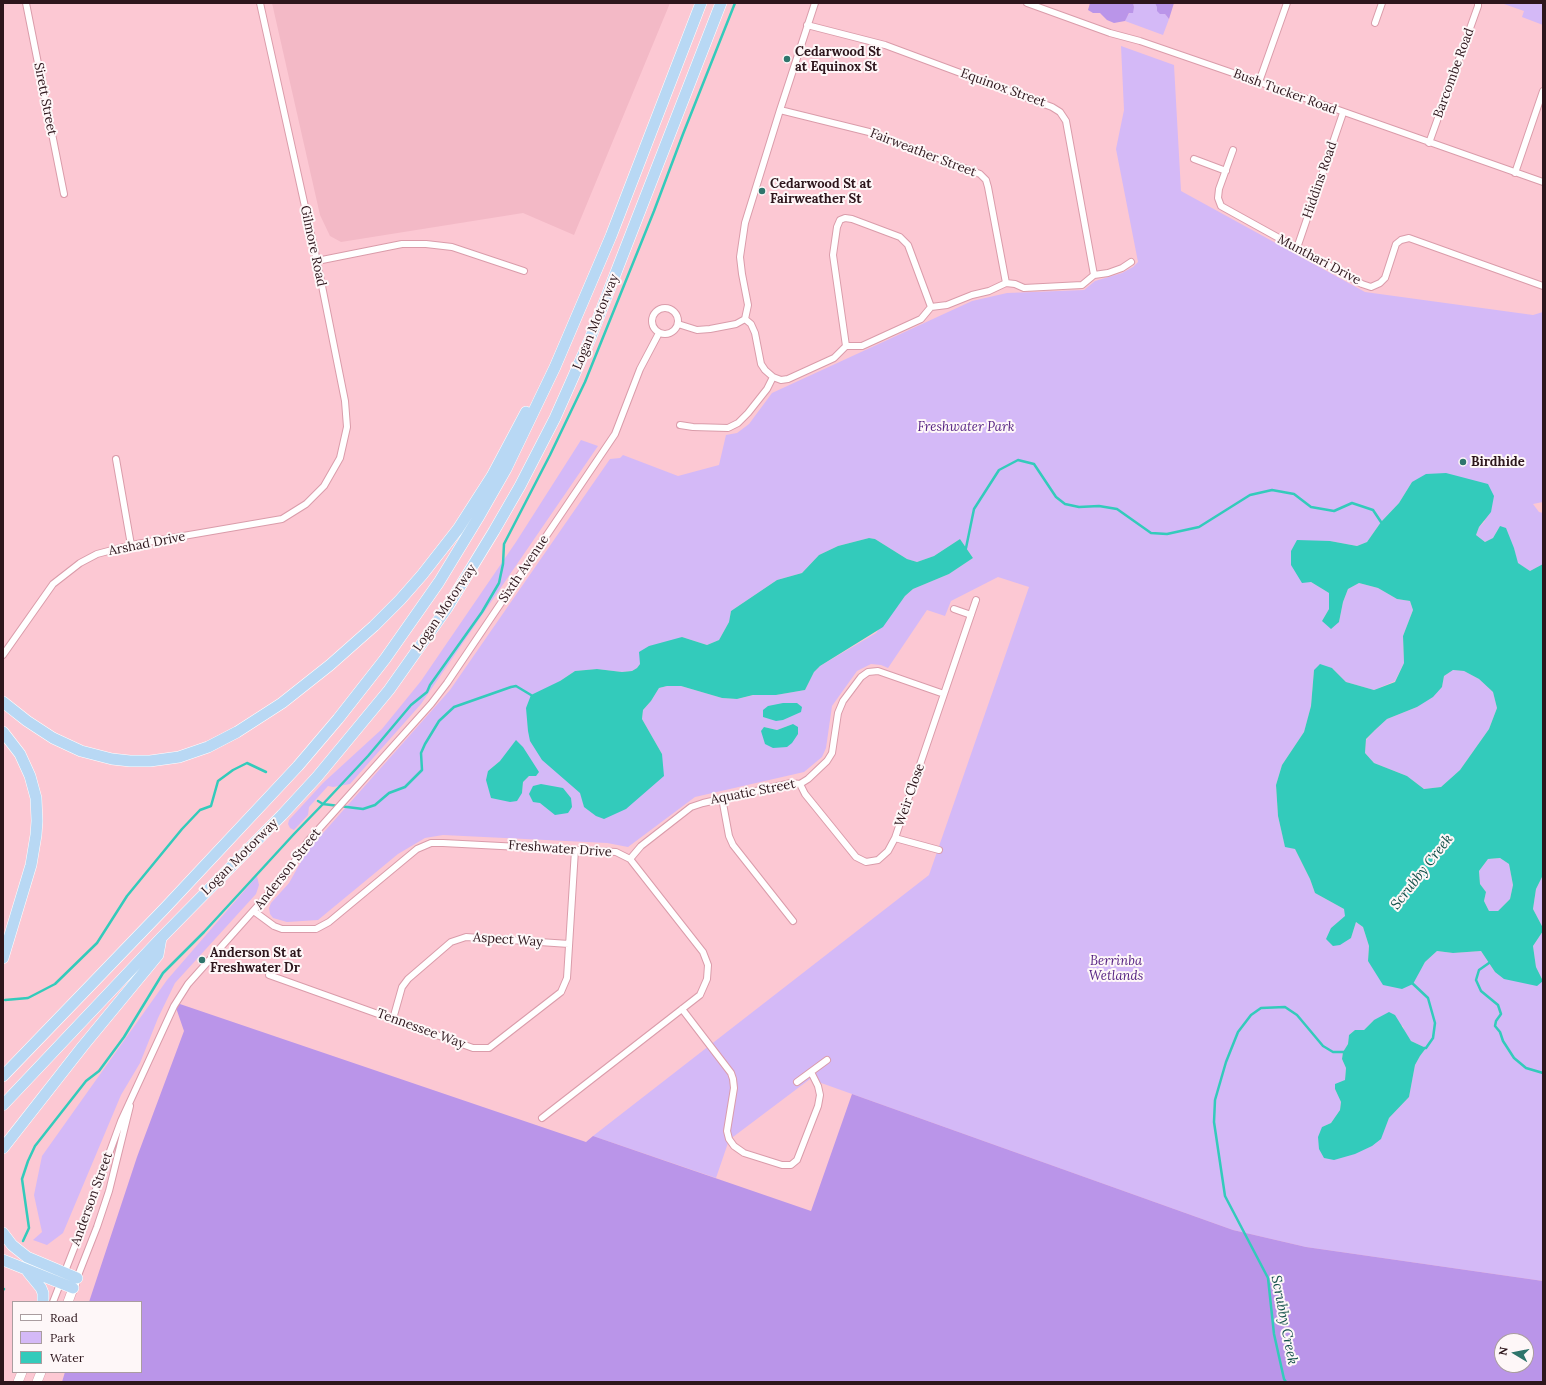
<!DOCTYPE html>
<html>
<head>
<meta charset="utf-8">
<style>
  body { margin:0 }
  #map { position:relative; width:1546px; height:1385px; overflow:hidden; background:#fcc8d3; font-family:Lora,serif }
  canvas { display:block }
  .frame { position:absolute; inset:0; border:4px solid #2d161c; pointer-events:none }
  .legend { position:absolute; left:12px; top:1301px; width:130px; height:72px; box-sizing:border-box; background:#fef7f8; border:1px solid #aa9da0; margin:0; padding:5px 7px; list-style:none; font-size:12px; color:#2d161c }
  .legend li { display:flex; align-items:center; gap:8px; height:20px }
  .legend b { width:20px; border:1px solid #aa9da0 }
  .north { position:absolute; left:1494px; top:1333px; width:40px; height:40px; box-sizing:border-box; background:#fef7f8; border:1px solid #aa9da0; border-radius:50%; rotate:280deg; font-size:11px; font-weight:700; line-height:16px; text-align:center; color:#2d161c }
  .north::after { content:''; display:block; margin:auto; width:14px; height:18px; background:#2f756c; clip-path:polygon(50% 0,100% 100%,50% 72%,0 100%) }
</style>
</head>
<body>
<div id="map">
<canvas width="1546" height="1385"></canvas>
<div class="frame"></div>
<ul class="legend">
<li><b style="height:5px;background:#fff"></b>Road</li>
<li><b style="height:11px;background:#d4b9f7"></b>Park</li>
<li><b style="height:11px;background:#33cbbb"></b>Water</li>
</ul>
<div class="north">N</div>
</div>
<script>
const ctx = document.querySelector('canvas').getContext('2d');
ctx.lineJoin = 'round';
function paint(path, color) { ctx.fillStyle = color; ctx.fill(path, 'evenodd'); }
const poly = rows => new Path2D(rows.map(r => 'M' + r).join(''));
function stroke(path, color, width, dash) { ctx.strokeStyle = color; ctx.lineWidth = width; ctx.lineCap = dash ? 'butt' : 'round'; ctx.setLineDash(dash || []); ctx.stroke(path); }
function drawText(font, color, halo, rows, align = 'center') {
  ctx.font = font + ' Lora,serif'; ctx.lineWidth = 4; ctx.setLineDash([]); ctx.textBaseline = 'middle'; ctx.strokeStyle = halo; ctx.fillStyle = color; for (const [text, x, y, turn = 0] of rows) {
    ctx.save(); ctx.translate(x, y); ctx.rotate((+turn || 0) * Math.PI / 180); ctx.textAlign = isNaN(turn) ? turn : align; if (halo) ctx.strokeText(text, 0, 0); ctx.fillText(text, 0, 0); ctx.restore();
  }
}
paint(poly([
  [272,3,670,3,574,235,523,213,341,242,330,236,320,215]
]), '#f3b9c6');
paint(poly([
  [1133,3,1155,3,1162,13,1165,14,1169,19,1163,35,1125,21,1126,18,1134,7],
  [1501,3,1543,3,1543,25,1522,17,1524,11],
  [1121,46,1174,65,1181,191,1365,292,1533,315,1543,312,1543,502,1533,504,1539,512,1543,513,1543,564,1530,571,1517,563,1514,548,1500,526,1493,538,1485,542,1476,535,1479,527,1485,521,1412,482,1399,503,1381,522,1367,542,1357,546,1330,541,1311,582,1329,593,1329,609,1322,621,1339,622,1343,602,1348,589,1359,583,1378,588,1397,599,1410,601,1413,610,1403,636,1404,663,1395,681,1374,690,1346,682,1332,668,1314,670,1311,706,1304,732,1282,765,1276,785,1278,816,1285,846,1295,849,1310,879,1315,893,1344,909,1346,916,1331,928,1351,938,1356,922,1363,927,1369,946,1368,961,1412,984,1425,962,1437,951,1453,953,1481,951,1495,972,1543,981,1536,967,1533,946,1543,931,1543,1281,1306,1247,1233,1230,810,1079,729,1140,716,1178,593,1136,929,875,1029,587,998,577,951,601,945,616,927,610,888,668,881,665,871,664,857,671,832,706,826,748,822,757,804,772,695,797,628,847,607,843,443,835,425,838,398,854,318,920,287,922,273,918,270,914,269,908,271,903,289,883,307,851,450,690,610,459,620,458,623,455,678,476,719,465,726,435,737,433,749,424,772,393,972,301,1007,293,1084,290,1095,281,1122,273,1133,267,1138,262,1116,149,1124,110],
  [869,538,875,539,907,559,917,562,934,556,960,539,973,558,949,574,913,589,905,596,876,633,820,666,814,672,805,690,776,695,754,695,737,699,722,698,681,686,667,686,659,688,651,701,643,710,642,719,662,754,584,807,560,681,575,671,597,669,622,672,632,671,637,668,640,664,682,637,707,645,719,640,729,622,731,611,777,580,802,573,819,555,838,546],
  [793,724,765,744,764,727,777,730],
  [500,761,529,776,523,782,522,793,488,771],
  [1374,1020,1403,1026,1404,1031,1411,1041,1426,1048,1420,1056,1415,1065,1409,1097,1389,1118,1380,1139,1322,1127,1331,1123,1340,1110,1341,1102,1335,1089,1345,1080,1346,1068,1342,1059,1343,1052,1348,1044,1349,1035,1355,1030,1364,1030],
  [581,440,598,446,421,704,350,784,333,787,328,786,309,807,308,815,294,830,290,828,288,824,289,820,323,783,382,729,421,681,516,542],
  [1453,670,1464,671,1479,679,1493,692,1497,708,1489,729,1460,770,1441,787,1424,789,1407,776,1374,763,1365,753,1366,740,1375,730,1387,719,1417,707,1442,687,1444,676],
  [1500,858,1509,864,1513,885,1510,899,1498,911,1489,911,1484,901,1486,892,1480,884,1479,871,1488,859],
  [1543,875,1543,928,1533,909,1536,889],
  [257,876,259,885,256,894,175,983,158,1018,140,1063,121,1095,63,1233,47,1245,33,1240,42,1232,34,1195,42,1156,167,980]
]), '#d4b9f7');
paint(poly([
  [1090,3,1133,3,1134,7,1133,13,1129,13,1125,21,1114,23,1107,20,1100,13,1093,13,1088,10],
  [1155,3,1174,3,1169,19,1165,14,1160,14,1157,11,1157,7],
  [174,1002,586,1142,593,1136,811,1211,852,1094,1233,1230,1306,1247,1543,1281,1543,1382,62,1382,65,1372,141,1372,141,1302,89,1302,137,1157,184,1031],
  [1502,1341,1526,1341,1526,1365,1502,1365]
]), '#ba95e9');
paint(poly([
  [1446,473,1488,484,1494,496,1491,512,1479,527,1476,535,1485,542,1493,538,1500,526,1506,528,1514,548,1518,563,1530,571,1543,564,1543,875,1536,889,1533,909,1543,928,1543,931,1533,946,1536,967,1543,981,1537,986,1504,979,1495,972,1481,951,1453,953,1437,951,1425,962,1413,984,1402,989,1383,985,1368,961,1369,946,1363,927,1356,922,1351,938,1340,945,1333,946,1326,939,1331,928,1345,916,1344,909,1315,893,1310,879,1295,849,1285,847,1278,816,1276,785,1282,765,1304,732,1311,706,1314,670,1320,664,1332,668,1346,682,1374,690,1395,682,1404,663,1403,636,1413,610,1410,601,1397,599,1378,588,1359,583,1348,589,1343,602,1339,622,1331,629,1322,621,1329,609,1329,593,1311,582,1302,583,1291,565,1291,551,1297,540,1330,541,1357,546,1367,542,1381,522,1399,503,1412,482,1426,474],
  [1453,670,1464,671,1479,679,1493,692,1497,708,1489,729,1460,770,1441,787,1424,789,1407,776,1374,763,1365,753,1366,739,1375,730,1387,719,1417,707,1433,697,1442,687,1444,676],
  [1500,858,1509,864,1513,885,1510,899,1498,911,1489,911,1484,901,1486,892,1480,884,1479,871,1488,859],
  [869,538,875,539,907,559,917,562,934,556,960,539,973,558,949,574,913,589,905,596,883,627,820,666,814,672,805,690,776,695,753,695,737,699,722,698,681,686,667,686,659,688,651,701,643,710,642,719,662,754,664,776,626,809,604,819,596,816,584,807,580,793,542,760,530,741,528,731,526,708,531,695,560,681,575,671,597,669,622,672,632,671,637,668,640,664,639,652,649,646,682,637,707,645,719,640,729,622,731,611,777,580,802,573,819,555,838,546],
  [783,703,797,703,802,707,801,712,783,720,776,721,763,717,763,710,768,706],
  [793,724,798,727,798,734,792,743,787,747,773,748,765,744,761,731,764,727,777,730],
  [516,740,523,747,539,772,536,776,529,776,523,782,522,793,517,801,510,802,491,798,486,780,488,771,500,761],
  [541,784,563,788,571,798,572,807,568,813,555,815,540,803,533,802,529,794,533,786],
  [1389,1012,1395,1015,1411,1041,1426,1048,1420,1056,1415,1065,1409,1097,1389,1118,1381,1139,1372,1146,1355,1154,1334,1160,1324,1158,1319,1149,1318,1137,1322,1127,1331,1123,1340,1110,1341,1102,1335,1089,1335,1084,1345,1080,1346,1068,1342,1059,1343,1052,1348,1044,1349,1035,1355,1030,1364,1030,1374,1020]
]), '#33cbbb');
stroke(poly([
  [966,548,974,509,999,470,1018,460,1034,464,1056,497,1065,504,1079,507,1099,506,1117,509,1151,533,1167,534,1199,527,1250,495,1272,490,1294,494,1311,507,1334,511,1352,503,1373,510,1381,522],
  [318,801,323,804,363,809,375,805,389,793,405,787,422,770,421,753,425,744,439,721,454,707,511,687,516,686,531,695],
  [1489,963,1479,970,1476,980,1481,991,1498,1005,1501,1014,1496,1021,1495,1026,1500,1032,1503,1041,1514,1058,1526,1068,1543,1073],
  [1411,982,1428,998,1435,1023,1433,1038,1426,1048,1424,1048],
  [5,1000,28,998,55,984,97,943,127,896,182,829,200,810,211,806,218,781,233,770,247,763,266,772],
  [23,1241,29,1228,22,1179,28,1161,35,1146,86,1081,99,1071,124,1037,163,973,204,932,294,834,323,804,368,756,411,705,427,692,430,685,482,612,499,583,503,564,504,544,550,455,585,382,654,211,683,134,735,3],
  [3,1290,4,1289],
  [1286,1382,1284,1379,1274,1334,1268,1278,1225,1196,1214,1122,1215,1100,1226,1062,1238,1032,1251,1015,1261,1008,1285,1007,1297,1015,1323,1046,1333,1052,1346,1052]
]), '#33cbbb', 2.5);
const minor = poly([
  [26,3,64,194],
  [1027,3,1110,33,1140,41,1259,82,1543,182],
  [1375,23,1382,3],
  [807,25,885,45,1052,107,1060,112,1066,121,1094,275],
  [1259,82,1287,3],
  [780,110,869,132,980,174,986,180,988,187,1006,283],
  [1429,143,1478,6,1478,3],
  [1233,150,1219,189,1218,198,1221,206,1362,284,1371,287,1380,283,1385,278,1396,244,1401,240,1409,238,1543,286],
  [1194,159,1226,171],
  [1515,173,1543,91],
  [1297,248,1343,113],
  [317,261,402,244,426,244,452,247,524,271],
  '652 321a13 13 0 1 1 26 0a13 13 0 1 1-26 0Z',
  [745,319,751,324,755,333,761,364,765,370,773,377,781,380,788,379,834,358,846,346,862,346,921,319,931,307,947,305,972,295,989,291,1006,283,1015,284,1024,288,1082,285,1094,275,1108,273,1122,268,1131,262],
  [745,319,748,305,742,274,740,257,745,223,780,110,815,3],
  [678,324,697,330,710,329,736,324,745,319],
  [846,346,833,255,837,227,840,220,845,218,852,219,900,237,908,245,931,307],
  [680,425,693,427,728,428,738,423,748,413,767,389,773,377],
  [116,459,131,545],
  [954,609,971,615],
  [3,655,53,584,80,563,97,554,131,545,282,519,306,504,324,486,340,458,347,427,345,401,317,261,260,3],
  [800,784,805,794,856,857,866,862,878,860,888,851,895,838,976,600],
  [722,798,729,836,733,845,793,921],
  [895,838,939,850],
  [630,859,641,846,691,807,703,803,791,783,800,784,808,779,827,761,832,753,838,713,843,701,861,677,868,672,878,671,944,694],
  [255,912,274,926,282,929,316,929,329,922,417,849,431,843,443,843,616,852,630,859,703,952,708,965,707,979,700,995,542,1118],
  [269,975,473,1048,489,1048,561,992,567,978,575,850],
  [682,1009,731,1073,733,1079,734,1088,727,1131,729,1139,734,1146,744,1153,782,1165,791,1165,797,1160,818,1106,820,1095,818,1086,811,1072],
  [393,1019,402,987,408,979,451,942,466,937,569,944],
  [797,1082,827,1060],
  [77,1278,97,1227,109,1191,130,1106],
  [53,1302,80,1233,121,1121,174,1006,188,984,287,873,308,841,431,704,447,683,615,434,640,369,659,333]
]);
const secondary = poly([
  [68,1302,75,1283],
  [18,1382,22,1372],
  [37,1382,41,1372]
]);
const motorway = poly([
  [3,702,27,721,53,738,81,751,112,759,130,761,150,761,179,757,208,747,237,732,282,703,330,665,374,626,400,600,422,575,458,529,492,476,526,412],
  [3,732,20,754,30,776,36,798,37,821,36,835,31,865,3,958],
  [3,1076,165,908,298,766,338,719,385,659,439,582,478,518,506,469,555,367,611,236,701,3],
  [3,1105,161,938,282,815,317,777,389,690,447,608,494,531,520,486,555,418,571,382,590,339,721,3],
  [3,1148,83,1046,158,955,161,938],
  [3,1233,12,1245,27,1257,77,1278],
  [3,1260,73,1288],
  [28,1272,41,1288,43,1293,43,1302]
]);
stroke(minor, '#da9caa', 8);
stroke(secondary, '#da9caa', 10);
stroke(motorway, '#fff', 12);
stroke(minor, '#fff', 6);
stroke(secondary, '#fff', 9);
stroke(motorway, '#b8d8f4', 11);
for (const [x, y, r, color] of [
  [787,59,4,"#2f756c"],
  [762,191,4,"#2f756c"],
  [1463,462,4,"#2f756c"],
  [202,960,4,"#2f756c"]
]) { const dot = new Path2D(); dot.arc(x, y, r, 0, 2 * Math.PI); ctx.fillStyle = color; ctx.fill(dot); stroke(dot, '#fef7f8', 1.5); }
drawText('bold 13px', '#2d161c', '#fef7f8', [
  ["Cedarwood St",795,52],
  ["at Equinox St",795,67],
  ["Cedarwood St at",770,184],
  ["Fairweather St",770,199],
  ["Birdhide",1471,462],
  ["Anderson St at",210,953],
  ["Freshwater Dr",210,968]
], 'left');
drawText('13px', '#2d161c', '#fef7f8', [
  ["Barcombe Road",1454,73,-70],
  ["Equinox Street",1003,88,20],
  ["Bush Tucker Road",1285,92,20],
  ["Sirett Street",45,99,79],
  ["Fairweather Street",923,153,21],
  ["Hiddins Road",1320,180,-71],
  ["Gilmore Road",313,246,78],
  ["Munthari Drive",1319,260,28],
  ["Logan Motorway",596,322,-68],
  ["Arshad Drive",147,544,-11],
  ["Sixth Avenue",524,569,-56],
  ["Logan Motorway",445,608,-56],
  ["Aquatic Street",753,792,-11],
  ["Weir Close",910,795,-71],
  ["Freshwater Drive",560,849,4],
  ["Logan Motorway",240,857,-45],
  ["Anderson Street",288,869,-52],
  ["Aspect Way",508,940,4],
  ["Tennessee Way",421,1029,20],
  ["Anderson Street",92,1199,-70]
]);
drawText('italic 13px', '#531f80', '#fef7f8', [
  ["Freshwater Park",966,427],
  ["Berrinba",1116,961],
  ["Wetlands",1116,976]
]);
drawText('italic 14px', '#125049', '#fef7f8', [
  ["Scrubby Creek",1422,872,-52],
  ["Scrubby Creek",1284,1320,79]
]);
</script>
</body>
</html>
